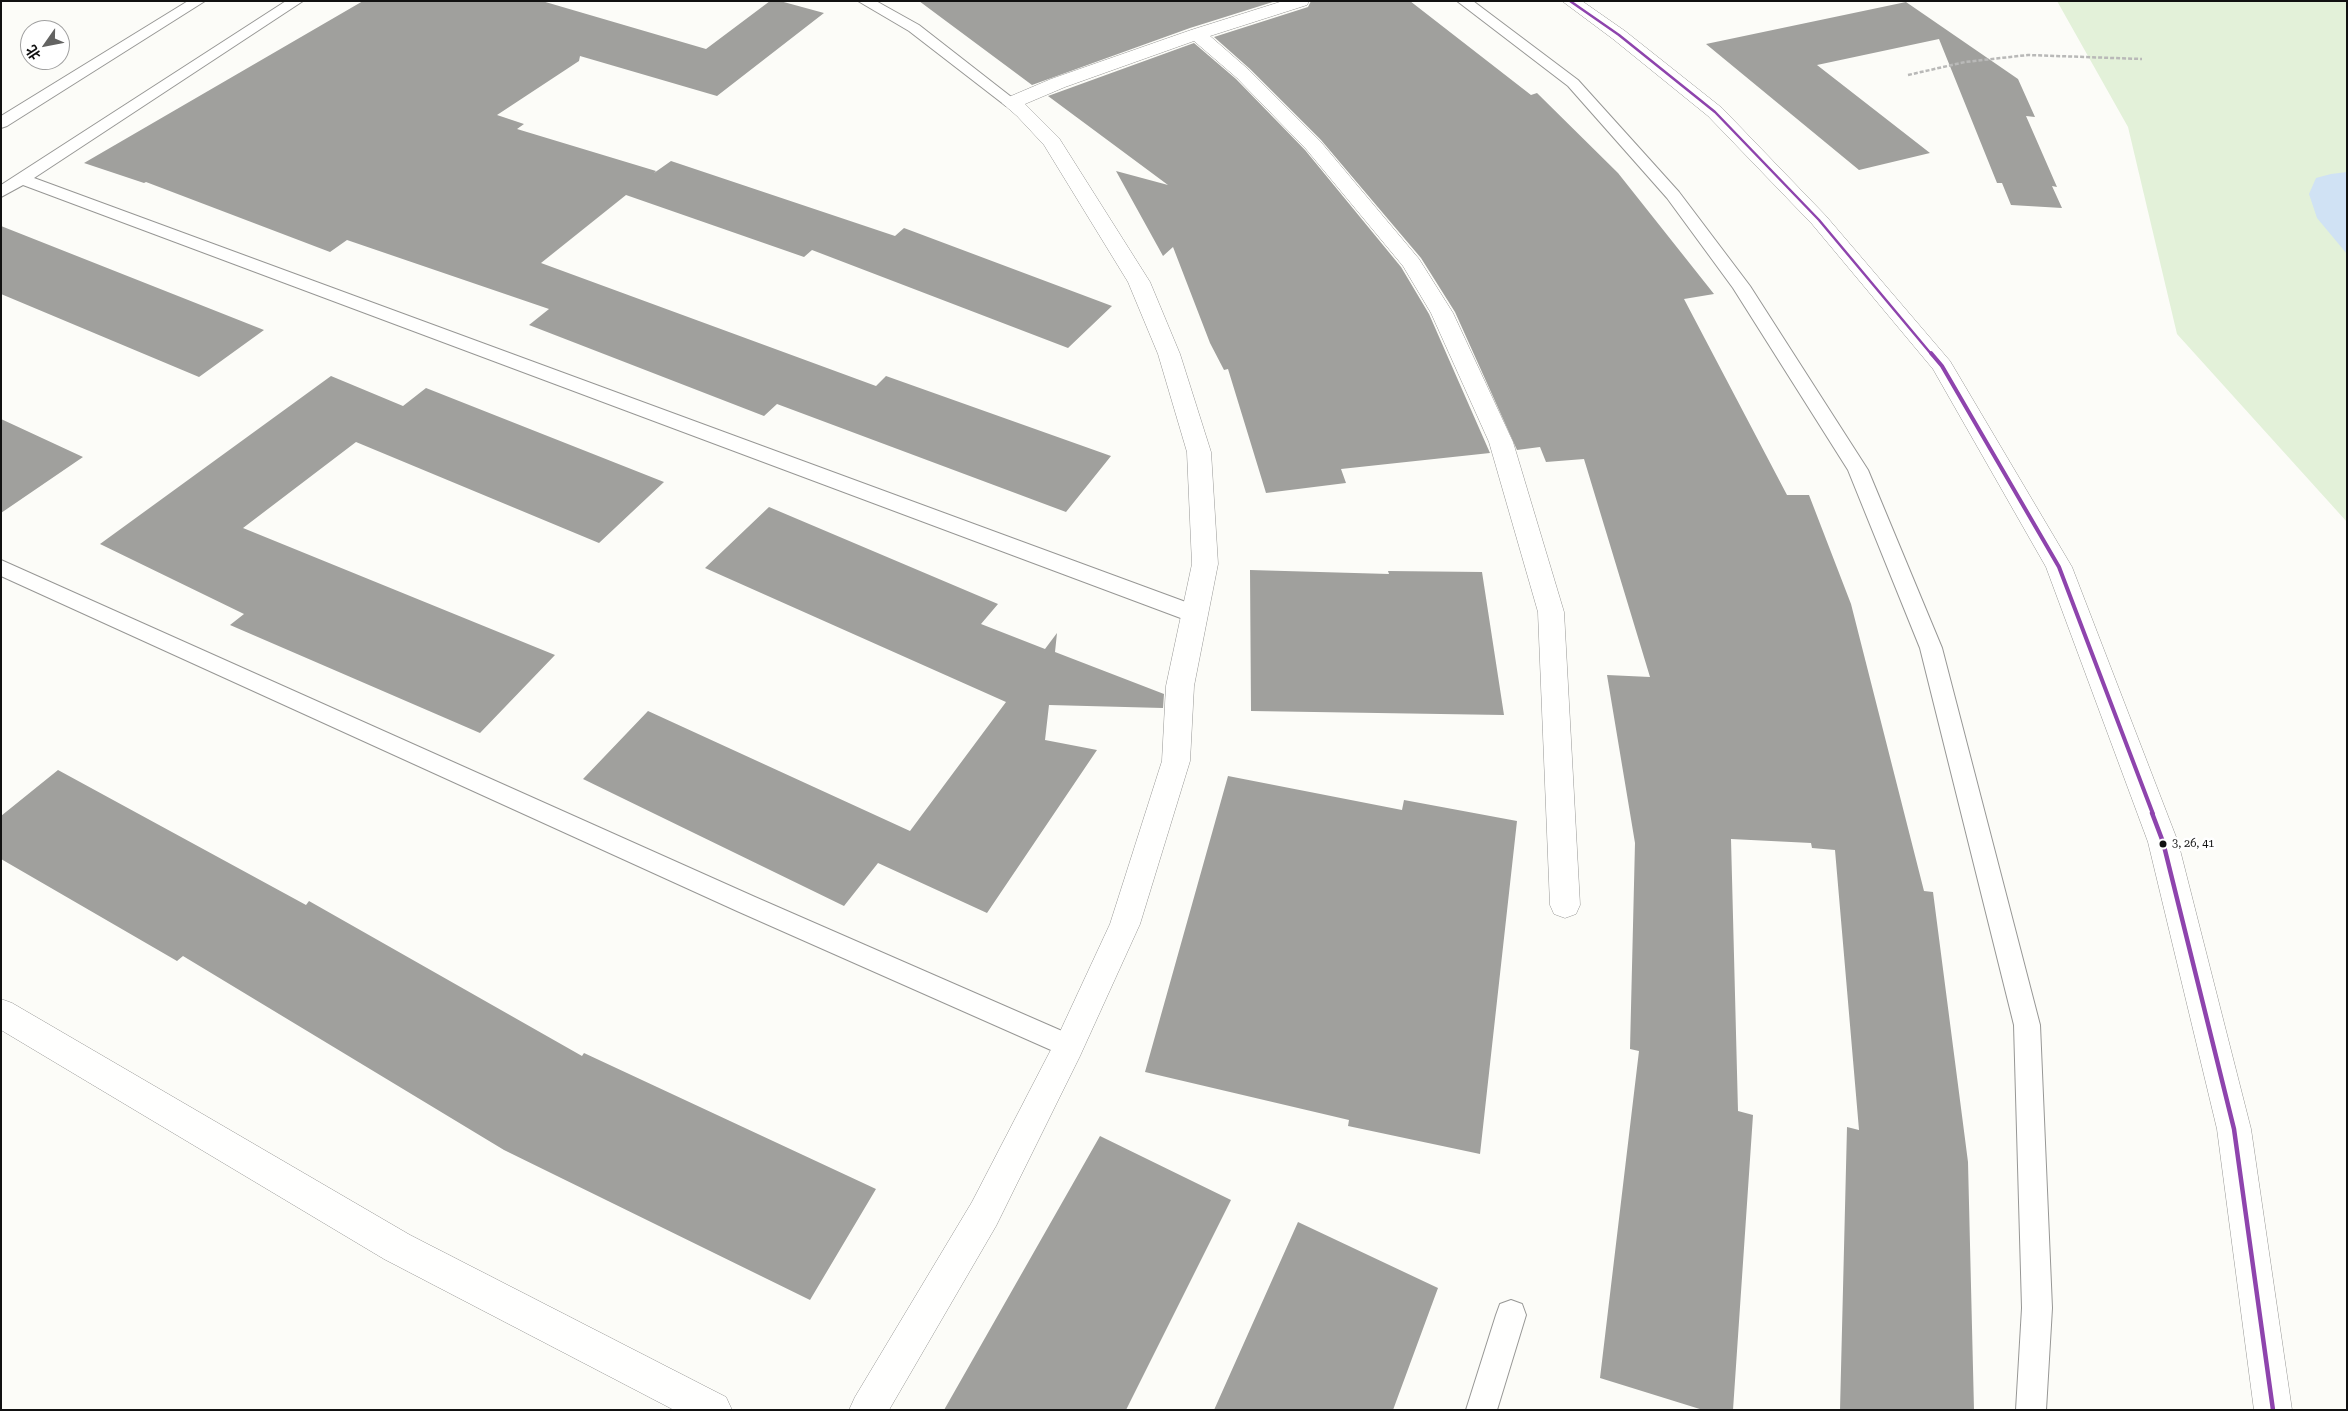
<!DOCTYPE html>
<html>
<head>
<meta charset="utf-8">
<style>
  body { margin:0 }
  #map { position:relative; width:2348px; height:1411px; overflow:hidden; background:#fcfcf8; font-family:"Roboto Serif","Noto Sans SC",serif }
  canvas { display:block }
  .frame { position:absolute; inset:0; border:2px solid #111; pointer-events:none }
  .north { position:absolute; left:20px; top:20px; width:50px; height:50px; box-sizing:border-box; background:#fff; border:1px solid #a0a0a0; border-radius:50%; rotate:237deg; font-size:14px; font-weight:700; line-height:20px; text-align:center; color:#111 }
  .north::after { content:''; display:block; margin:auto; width:18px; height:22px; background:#636362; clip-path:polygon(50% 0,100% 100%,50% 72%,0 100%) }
</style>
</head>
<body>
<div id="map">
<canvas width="2348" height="1411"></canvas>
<div class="frame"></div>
<div class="north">北</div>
</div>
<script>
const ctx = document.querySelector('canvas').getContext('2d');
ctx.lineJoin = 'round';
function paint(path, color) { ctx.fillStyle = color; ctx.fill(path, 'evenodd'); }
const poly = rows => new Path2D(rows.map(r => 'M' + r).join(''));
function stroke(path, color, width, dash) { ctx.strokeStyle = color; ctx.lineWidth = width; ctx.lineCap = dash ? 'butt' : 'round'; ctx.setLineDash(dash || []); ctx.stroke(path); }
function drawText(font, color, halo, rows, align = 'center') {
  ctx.font = font + ' "Roboto Serif",serif'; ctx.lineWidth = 5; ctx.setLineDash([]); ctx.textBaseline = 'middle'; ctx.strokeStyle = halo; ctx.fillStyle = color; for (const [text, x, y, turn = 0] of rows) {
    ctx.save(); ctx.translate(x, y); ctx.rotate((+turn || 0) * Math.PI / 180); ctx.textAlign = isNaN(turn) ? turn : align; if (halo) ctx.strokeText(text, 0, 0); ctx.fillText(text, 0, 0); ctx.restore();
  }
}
paint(poly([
  [2057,1,2347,1,2347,522,2177,334,2128,127]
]), '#e3f1d9');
paint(poly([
  [2347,172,2347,254,2317,218,2309,194,2316,178,2331,174]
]), '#d0e2f4');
paint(poly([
  [363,1,542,1,706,49,770,1,780,1,824,13,717,96,580,56,579,61,497,115,524,124,517,129,656,171,654,173,671,161,895,236,904,228,1112,306,1068,348,812,250,804,257,626,195,541,263,876,386,886,376,1111,456,1066,512,777,404,764,416,529,325,549,309,347,240,330,252,146,182,144,183,84,163],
  [919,1,1276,1,1190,28,1032,85],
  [1311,1,1410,1,1531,95,1537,93,1618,173,1714,294,1684,299,1787,495,1809,495,1851,604,1924,891,1933,892,1968,1162,1974,1410,1840,1410,1847,1127,1859,1130,1835,850,1812,848,1811,843,1731,839,1738,1111,1753,1115,1733,1410,1703,1410,1600,1378,1639,1051,1630,1049,1635,843,1607,675,1650,677,1584,459,1546,462,1540,447,1517,450,1455,312,1421,258,1321,140,1250,69,1214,37,1308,7],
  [1906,2,2018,79,2035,117,2026,116,2057,187,2052,186,2062,208,2011,205,2002,183,1997,183,1939,39,1817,65,1930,153,1859,170,1706,44],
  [1194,43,1236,79,1305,150,1401,267,1429,314,1490,453,1341,469,1346,483,1266,493,1228,369,1224,370,1210,343,1173,247,1163,256,1116,171,1168,185,1048,96],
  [1,226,264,330,199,377,1,294],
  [331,376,403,406,426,388,664,482,599,543,356,442,243,528,555,655,480,733,230,625,244,614,100,544],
  [1,419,83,457,1,513],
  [769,507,998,604,981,624,1045,649,1057,633,1055,652,1164,694,1163,708,1049,705,1045,740,1097,750,987,913,878,863,844,906,583,779,648,711,910,831,1006,702,705,568],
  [1250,570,1389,574,1388,571,1482,572,1504,715,1251,711],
  [58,770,306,905,309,901,582,1056,584,1053,876,1189,810,1300,504,1150,183,956,177,961,1,859,1,816],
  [1228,776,1402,810,1404,800,1517,821,1480,1154,1348,1126,1349,1120,1145,1072],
  [1100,1136,1231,1200,1126,1410,944,1410],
  [1298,1222,1438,1288,1393,1410,1214,1410]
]), '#a0a09d');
const service = poly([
  [188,1,205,1,7,126,1,128,1,116,188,1],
  [286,1,303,1,34,178,1202,608,1205,614,1202,620,1194,622,1186,620,23,185,1,197,1,185,286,1],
  [858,1,876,1,919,25,1019,103,1016,106,1006,106,909,31,858,1],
  [1457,1,1473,1,1578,80,1679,192,1750,286,1868,470,1942,648,2040,1025,2052,1308,2046,1410,2016,1410,2022,1308,2014,1025,1920,648,1848,470,1733,288,1667,198,1568,86,1457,1],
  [1,560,755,897,1078,1038,1082,1046,1078,1054,1069,1058,1060,1054,737,911,1,576,1,560],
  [1511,1300,1522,1304,1526,1315,1497,1410,1466,1410,1496,1315,1500,1304,1511,1300]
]);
const minor = poly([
  [1283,1,1309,1,1307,5,1210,36,1249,70,1320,141,1419,259,1453,313,1513,442,1564,612,1580,905,1576,914,1565,918,1554,914,1550,905,1538,612,1489,442,1431,313,1403,266,1306,149,1237,78,1194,41,1065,87,1025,104,1059,138,1150,282,1180,354,1211,452,1218,564,1194,686,1190,761,1140,924,1080,1056,996,1226,889,1410,849,1410,855,1397,972,1202,1058,1036,1110,924,1162,761,1166,686,1192,564,1187,452,1158,354,1128,282,1044,145,1017,116,1002,103,1004,99,1051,79,1191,30,1283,1],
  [1,999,12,1003,410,1235,726,1397,732,1410,674,1410,384,1259,1,1030,1,999]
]);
const tertiary = poly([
  [1562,1,1582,1,1625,31,1722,108,1826,216,1950,361,2072,567,2178,842,2251,1129,2292,1410,2254,1410,2217,1129,2148,842,2046,567,1933,369,1812,224,1708,116,1613,39,1562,1]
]);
stroke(service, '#979795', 2);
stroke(minor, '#979795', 1);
stroke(tertiary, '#979795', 1);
stroke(poly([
  [1908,75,1965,62,2028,55,2142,59]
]), '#b9b9b8', 2.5, [4, 2]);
paint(service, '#fffffe');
paint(minor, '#fffffe');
paint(tertiary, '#fffffe');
stroke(poly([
  [1570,1,1619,35,1715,112,1819,220,1932,355]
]), '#8e44ad', 2.5);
stroke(poly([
  [1931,353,1942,366,2059,567,2153,814]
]), '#8e44ad', 4);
stroke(poly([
  [2152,813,2163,842,2234,1129,2273,1410]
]), '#8e44ad', 4.5);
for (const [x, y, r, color] of [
  [2163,844,4.5,"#111"]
]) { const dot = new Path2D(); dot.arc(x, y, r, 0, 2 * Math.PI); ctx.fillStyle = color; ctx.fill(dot); stroke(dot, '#fff', 2); }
drawText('11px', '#111', '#fff', [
  ["3, 26, 41",2172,844]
], 'left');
</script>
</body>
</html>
